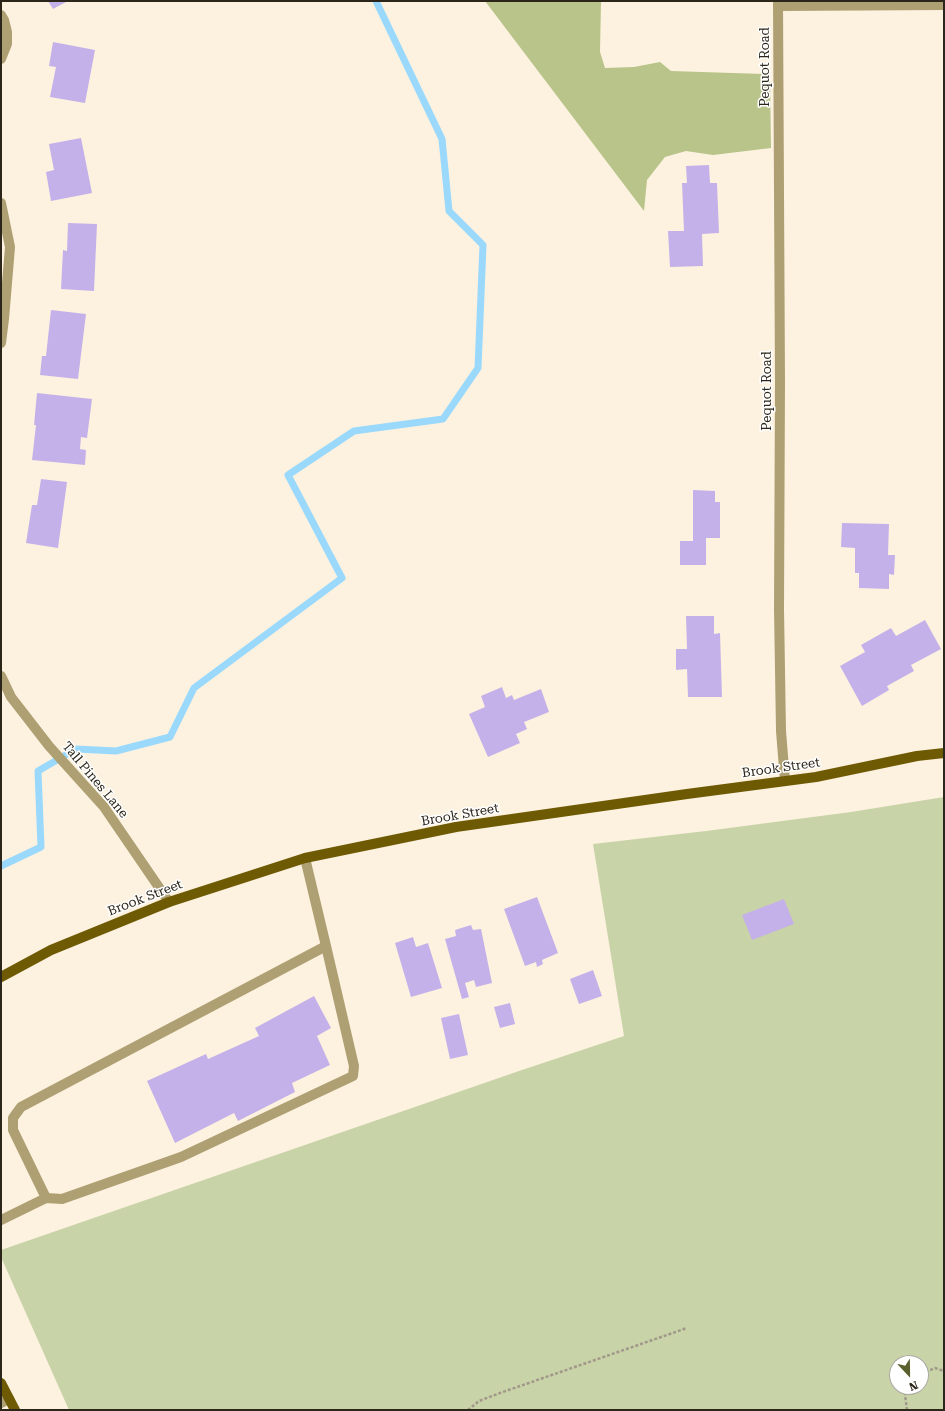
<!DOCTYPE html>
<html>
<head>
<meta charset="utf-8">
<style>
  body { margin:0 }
  #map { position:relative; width:945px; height:1411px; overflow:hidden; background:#fdf2e0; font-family:"Roboto Serif",serif }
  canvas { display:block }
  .frame { position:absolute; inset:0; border:2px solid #2c261a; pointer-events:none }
  .north { position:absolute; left:889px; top:1355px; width:40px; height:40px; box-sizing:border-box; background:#fff; border:1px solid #aba8a3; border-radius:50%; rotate:158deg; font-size:11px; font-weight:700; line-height:16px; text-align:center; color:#2c261a }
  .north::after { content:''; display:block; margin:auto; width:14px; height:18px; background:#5a5f2d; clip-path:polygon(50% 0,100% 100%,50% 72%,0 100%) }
</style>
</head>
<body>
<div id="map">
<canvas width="945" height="1411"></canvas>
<div class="frame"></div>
<div class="north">N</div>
</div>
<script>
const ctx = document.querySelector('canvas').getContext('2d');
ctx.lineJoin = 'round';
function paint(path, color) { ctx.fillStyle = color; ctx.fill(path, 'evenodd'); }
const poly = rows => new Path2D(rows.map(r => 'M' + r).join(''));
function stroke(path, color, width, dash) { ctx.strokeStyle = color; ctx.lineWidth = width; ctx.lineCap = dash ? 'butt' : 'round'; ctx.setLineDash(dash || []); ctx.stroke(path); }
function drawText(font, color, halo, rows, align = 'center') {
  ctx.font = font + ' "Roboto Serif",serif'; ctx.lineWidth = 3; ctx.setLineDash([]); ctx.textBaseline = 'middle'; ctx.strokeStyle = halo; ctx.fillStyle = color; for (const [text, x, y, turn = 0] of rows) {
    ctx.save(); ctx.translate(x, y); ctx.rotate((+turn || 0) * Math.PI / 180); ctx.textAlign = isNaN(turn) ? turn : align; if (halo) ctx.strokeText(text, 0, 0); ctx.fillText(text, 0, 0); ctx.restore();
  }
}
paint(poly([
  [944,797,944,1410,69,1410,1,1257,1,1250,519,1071,624,1036,593,844,706,831,851,812],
  [897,1363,921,1363,921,1387,897,1387]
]), '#c9d3a8');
paint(poly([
  [485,1,601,1,600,52,605,68,634,67,660,62,671,71,764,74,770,76,771,148,713,155,686,151,665,157,647,180,644,211]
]), '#b8c489');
stroke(poly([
  [1,866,41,847,38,771,76,749,116,751,170,737,194,688,342,578,288,475,354,431,443,419,478,368,483,245,449,211,442,139,376,1]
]), '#9ad9fc', 7);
paint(poly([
  [48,1,68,1,53,9],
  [53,42,95,50,85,103,50,97,56,67,49,66],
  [81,138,92,193,51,201,46,172,54,170,49,144],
  [709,165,710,183,717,183,719,233,702,234,703,266,670,267,668,231,684,231,682,183,687,183,686,166],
  [68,223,97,224,94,291,61,289,63,250,67,251],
  [51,310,86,314,78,379,40,375,42,356,46,356],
  [37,393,92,399,87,438,81,437,80,449,86,450,85,465,32,460,36,425,34,425],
  [41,479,67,482,58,548,26,543,32,505,37,505],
  [693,490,715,491,715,502,720,502,720,538,706,538,706,565,680,565,680,541,693,541],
  [842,523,889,524,888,555,895,555,894,575,889,574,889,589,859,588,859,573,855,573,855,548,841,547],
  [686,616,714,616,714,634,720,633,722,697,688,697,687,669,676,670,676,649,687,649],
  [925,620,941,649,911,665,914,671,887,686,889,690,862,706,840,666,865,652,861,645,891,628,896,636],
  [502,687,506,698,512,695,514,700,541,689,549,712,524,722,527,729,516,734,520,743,488,757,469,714,485,707,481,696],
  [537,897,558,953,542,960,543,964,537,967,536,962,525,966,504,909],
  [784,899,794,924,752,940,742,915],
  [471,925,473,930,481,929,492,983,476,987,474,980,465,983,469,997,462,999,445,939,456,936,455,930],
  [413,937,416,947,428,943,442,988,411,997,395,943],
  [593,970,602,996,579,1004,570,979],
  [314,996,331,1028,317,1036,330,1065,292,1083,295,1092,238,1121,234,1113,175,1143,147,1081,206,1054,208,1059,259,1036,255,1028],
  [510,1003,515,1024,500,1028,494,1007],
  [459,1014,468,1055,450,1059,441,1018]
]), '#c5b1e9');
stroke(poly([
  [921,1374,935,1368,944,1371],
  [468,1410,479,1401,500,1393,687,1328],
  [907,1410,905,1395,909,1387]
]), '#a19889', 2.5, [3, 2]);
stroke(poly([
  [778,1,780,381,779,609,781,731,785,781],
  [778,6,944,5],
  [1,15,4,20,7,32,7,44,1,59],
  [1,203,10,247,4,319,1,343],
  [1,676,11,697,49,746,104,807,169,902],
  [305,858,326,946,354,1066,353,1076,181,1157,62,1199,46,1198,13,1130,13,1118,21,1107,326,946],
  [1,1220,46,1198],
  [1,1403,9,1399]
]), '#aea073', 10);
stroke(poly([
  [1,977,51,950,169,902,305,858,456,827,687,794,816,777,917,756,944,753],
  [1,1383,15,1410]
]), '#6f5a04', 10);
drawText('13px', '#2c261a', '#fff', [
  ["Pequot Road",765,67,-90],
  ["Pequot Road",767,391,-90],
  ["Brook Street",781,768,-8],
  ["Tall Pines Lane",95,780,50],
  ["Brook Street",460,815,-10],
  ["Brook Street",145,898,-21]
]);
</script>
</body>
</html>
